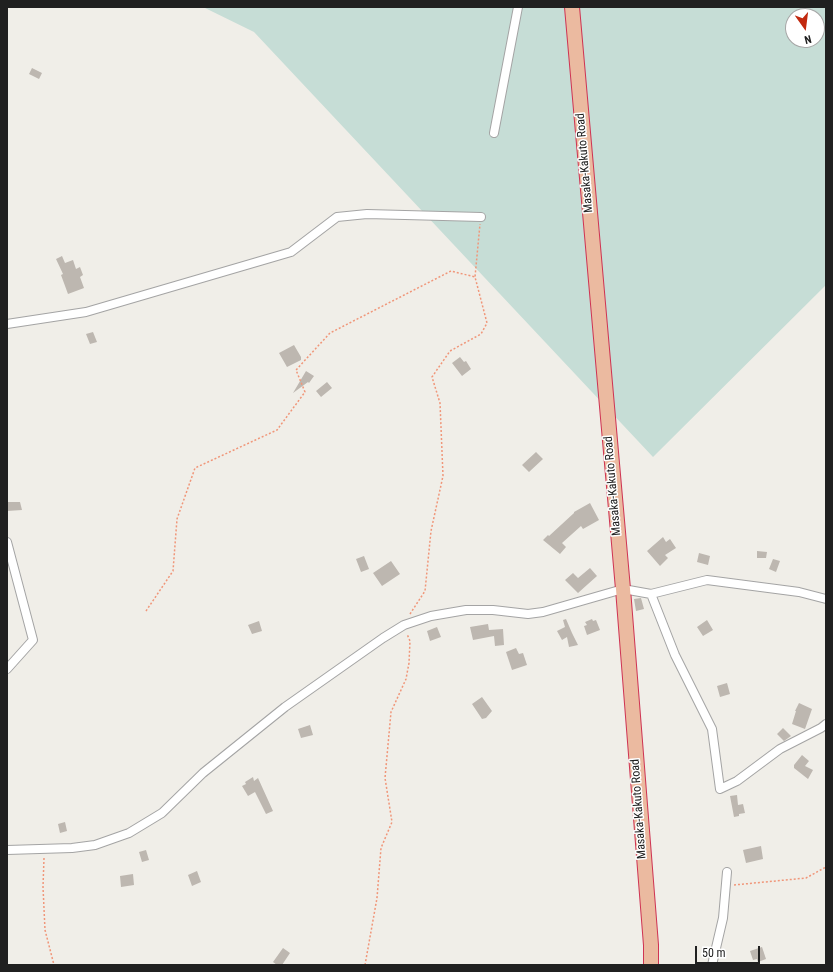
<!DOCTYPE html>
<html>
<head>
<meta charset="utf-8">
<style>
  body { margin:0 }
  #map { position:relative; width:833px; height:972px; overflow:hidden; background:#f0eee8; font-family:"Roboto Condensed",sans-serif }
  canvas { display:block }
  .frame { position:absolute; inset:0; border:8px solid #202020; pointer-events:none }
  .north { position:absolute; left:785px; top:8px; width:40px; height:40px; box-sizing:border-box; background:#fff; border:1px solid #a6a6a6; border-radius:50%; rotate:166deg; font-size:11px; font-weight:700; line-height:16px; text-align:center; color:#202020 }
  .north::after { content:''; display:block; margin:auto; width:14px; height:18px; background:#c2290f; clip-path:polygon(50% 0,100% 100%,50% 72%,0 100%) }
  .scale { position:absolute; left:695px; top:946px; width:65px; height:18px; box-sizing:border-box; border:2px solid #202020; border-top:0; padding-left:5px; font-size:12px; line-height:14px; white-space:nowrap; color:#202020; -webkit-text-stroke:3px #fff; paint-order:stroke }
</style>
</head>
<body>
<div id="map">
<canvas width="833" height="972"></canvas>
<div class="frame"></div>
<div class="north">N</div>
<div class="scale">50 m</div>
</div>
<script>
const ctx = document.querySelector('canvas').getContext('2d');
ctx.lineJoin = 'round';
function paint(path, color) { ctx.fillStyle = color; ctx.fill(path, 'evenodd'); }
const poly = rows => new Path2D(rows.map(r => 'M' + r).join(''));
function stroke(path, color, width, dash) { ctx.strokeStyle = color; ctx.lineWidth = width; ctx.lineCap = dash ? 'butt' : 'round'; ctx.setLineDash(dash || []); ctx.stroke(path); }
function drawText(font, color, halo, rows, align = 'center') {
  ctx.font = font + ' "Roboto Condensed",sans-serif'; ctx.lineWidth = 3; ctx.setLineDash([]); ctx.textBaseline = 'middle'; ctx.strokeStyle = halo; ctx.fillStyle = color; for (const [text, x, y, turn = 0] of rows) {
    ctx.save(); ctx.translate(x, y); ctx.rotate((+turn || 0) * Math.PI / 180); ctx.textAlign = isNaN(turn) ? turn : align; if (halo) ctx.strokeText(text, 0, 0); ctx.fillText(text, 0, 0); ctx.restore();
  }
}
paint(poly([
  [203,7,826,7,826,285,653,457,254,32],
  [793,16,817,16,817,40,793,40]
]), '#c6ddd6');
paint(poly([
  [32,68,42,73,39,79,29,74],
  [62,256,65,263,73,260,76,269,80,267,83,275,80,277,84,288,68,294,61,275,63,274,56,259],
  [93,332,97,342,90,344,86,334],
  [294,345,301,357,301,360,287,367,279,353],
  [460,357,464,362,466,361,471,369,462,376,452,363],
  [306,371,314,376,309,383,308,382,293,393],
  [327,382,332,388,321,397,316,391],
  [536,452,543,459,529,472,522,465],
  [7,502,20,502,22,510,7,511],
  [590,503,599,520,583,529,581,526,562,543,566,547,560,554,543,540,548,535,549,536,574,513,574,512],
  [663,537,666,542,670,539,676,548,665,555,668,558,660,566,647,551],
  [757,551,767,552,766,558,757,558],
  [699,553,710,556,708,565,697,562],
  [364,556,369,569,361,572,356,559],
  [773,559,780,561,776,572,769,569],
  [391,561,400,574,382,586,373,573],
  [590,568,597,576,578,593,565,580,573,573,578,578],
  [641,598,644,609,636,611,634,599],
  [566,619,572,633,578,645,569,647,567,637,562,640,557,631,565,627,563,620],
  [592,619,593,621,596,620,600,630,587,635,584,626,587,625,585,622],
  [707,620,713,630,703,636,697,627],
  [259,621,262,631,252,634,248,625],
  [488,624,489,630,503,629,504,645,495,646,494,636,473,640,470,627],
  [437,627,441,637,430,641,427,631],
  [516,648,519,654,523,653,527,665,512,670,506,652],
  [727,683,730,694,720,697,717,686],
  [482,697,492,711,486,718,482,719,472,704],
  [799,703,812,709,805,729,792,724,796,711,795,711],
  [310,725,313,735,301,738,298,729],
  [783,728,791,736,784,741,777,734],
  [802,755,809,761,805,766,813,770,808,779,794,768,794,765],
  [253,777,254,781,258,778,273,811,266,814,255,792,248,796,242,786,246,784,245,782],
  [737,795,738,805,743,804,745,813,739,814,739,816,734,817,730,796],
  [65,822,67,831,60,833,58,824],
  [761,846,763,859,746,863,743,850],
  [146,850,149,860,142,862,139,852],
  [197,871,201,882,192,886,188,875],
  [133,874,134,885,121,887,120,876],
  [762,947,766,959,758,962,757,959,753,960,750,951],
  [283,948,290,953,282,965,277,965,273,962]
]), '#bdb7b0');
const minor = poly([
  [494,133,518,7],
  [7,324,86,312,291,252,337,217,367,214,481,217],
  [7,542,33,640,7,669],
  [651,594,675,655,712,729,720,789,737,781,780,749,821,728,826,724],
  [7,850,72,848,95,845,129,833,162,813,203,773,285,707,383,638,404,625,431,616,466,610,493,610,528,614,543,612,623,589,651,594,707,580,799,592,826,599],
  [712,965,723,918,727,872]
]);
const trunk = poly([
  [572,7,623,589,651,945,651,965]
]);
stroke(minor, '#a4a4a4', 10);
stroke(trunk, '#cf3453', 16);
stroke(poly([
  [146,611,173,571,177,519,195,468,277,430,305,392,296,370,330,333,451,271,475,277],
  [410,614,425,591,431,531,443,476,440,403,432,377,450,351,481,334,487,323,475,277,480,224],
  [44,858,43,887,45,930,54,965],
  [734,885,806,878,826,867],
  [365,965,377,898,381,848,392,822,385,778,391,712,406,679,409,663,410,641,407,634]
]), '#f09679', 1.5, [2, 2]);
stroke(minor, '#fff', 8);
stroke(trunk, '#ebbaa0', 14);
drawText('12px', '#202020', '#fff', [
  ["Masaka-Kakuto Road",585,163,-95],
  ["Masaka-Kakuto Road",613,486,-95],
  ["Masaka-Kakuto Road",639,809,-94]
]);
</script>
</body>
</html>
